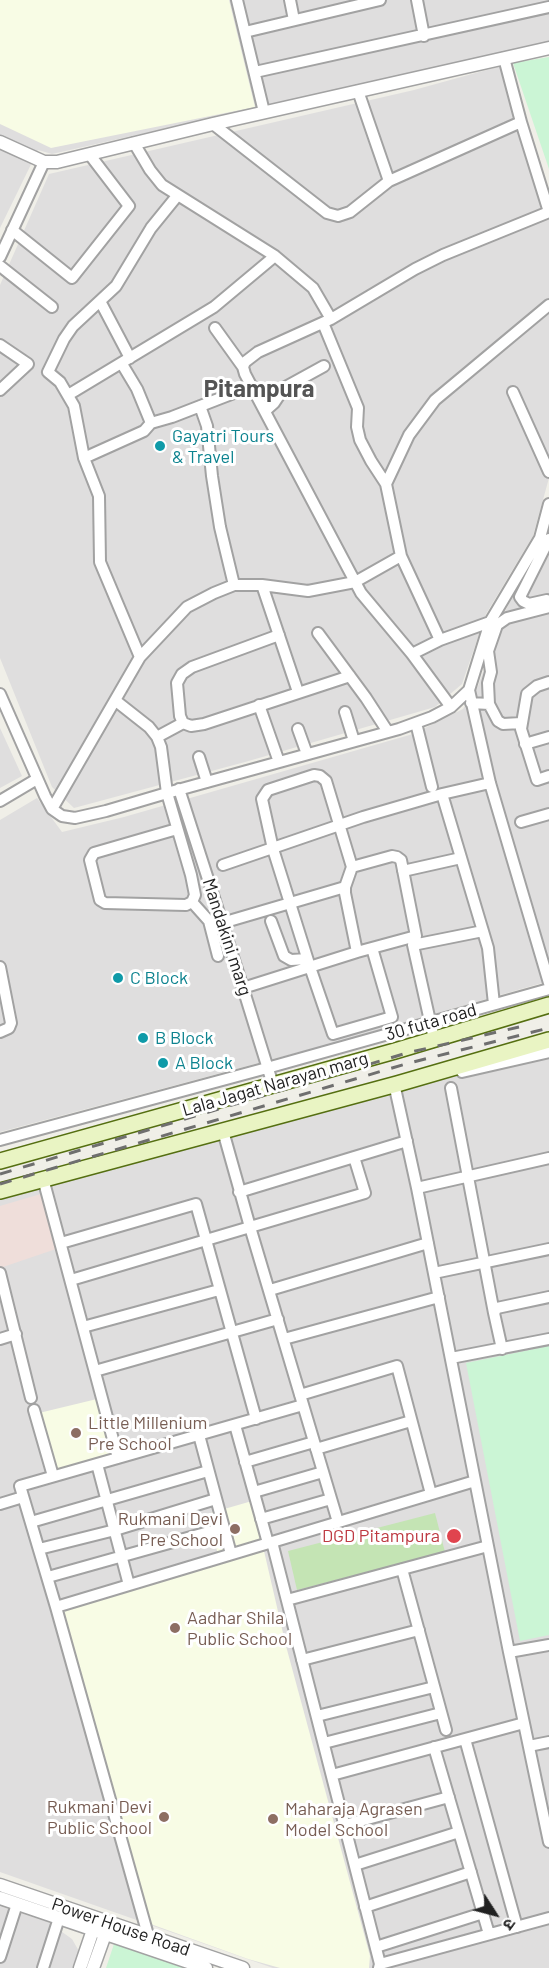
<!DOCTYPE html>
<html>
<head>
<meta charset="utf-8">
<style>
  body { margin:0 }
  #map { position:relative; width:549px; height:1968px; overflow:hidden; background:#f0efe8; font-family:Barlow,"Noto Sans Devanagari",sans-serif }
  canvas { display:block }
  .north { position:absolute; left:465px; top:1884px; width:60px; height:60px; -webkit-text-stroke:4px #fff; paint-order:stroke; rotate:126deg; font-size:16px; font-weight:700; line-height:24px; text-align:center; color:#212121 }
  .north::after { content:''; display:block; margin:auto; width:21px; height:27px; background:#212121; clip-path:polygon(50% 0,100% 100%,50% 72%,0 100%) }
</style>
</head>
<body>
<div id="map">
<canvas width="549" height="1968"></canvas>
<div class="north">उ</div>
</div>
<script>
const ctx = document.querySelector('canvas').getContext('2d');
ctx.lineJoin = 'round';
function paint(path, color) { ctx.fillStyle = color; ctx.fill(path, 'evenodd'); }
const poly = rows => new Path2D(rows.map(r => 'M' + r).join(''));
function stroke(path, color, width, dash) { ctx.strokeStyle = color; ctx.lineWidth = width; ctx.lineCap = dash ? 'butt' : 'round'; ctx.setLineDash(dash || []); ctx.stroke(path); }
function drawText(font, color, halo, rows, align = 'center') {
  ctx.font = font + ' Barlow,sans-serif'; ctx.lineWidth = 6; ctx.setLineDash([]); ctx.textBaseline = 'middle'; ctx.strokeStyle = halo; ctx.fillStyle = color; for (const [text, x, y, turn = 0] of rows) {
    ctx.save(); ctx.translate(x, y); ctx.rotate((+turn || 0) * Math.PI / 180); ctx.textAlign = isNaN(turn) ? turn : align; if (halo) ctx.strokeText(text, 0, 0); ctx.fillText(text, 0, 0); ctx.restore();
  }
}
paint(poly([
  [0,0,549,0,549,42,52,154,38,150,0,228],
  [501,66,549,192,549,478,533,536,486,614,462,684,435,707,245,762,74,808,52,787,0,658,0,285,49,174,414,90],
  [549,530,549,981,326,1045,0,1132,0,820,37,798,62,832,124,817,413,734,463,709,478,686,504,613],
  [0,728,22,776,0,788],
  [549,1046,549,1968,273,1968,0,1872,0,1200],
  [0,1906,48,1922,72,1939,80,1953,75,1968,0,1968]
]), '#dfdede');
paint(poly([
  [44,1193,56,1249,0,1268,0,1206]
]), '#efdeda');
paint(poly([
  [0,0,229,0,255,107,51,148,0,124],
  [97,1399,113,1454,58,1471,39,1413],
  [252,1501,264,1545,219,1558,207,1514],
  [264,1551,286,1646,370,1956,369,1968,280,1968,248,1959,145,1922,85,1712,64,1611]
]), '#f8fce5');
paint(poly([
  [435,1513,445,1552,297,1590,288,1551]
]), '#c4e4b4');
paint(poly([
  [549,57,549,169,513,63],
  [549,1346,549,1635,520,1641,466,1363],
  [114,1944,184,1968,106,1968]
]), '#cbf5d5');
const minor = poly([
  [237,0,264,112],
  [290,0,294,20],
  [417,0,424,36],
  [245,32,380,0],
  [255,72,549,7],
  [358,91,389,181,521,122,504,58],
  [521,122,549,212],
  [213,124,327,213,338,216,350,212,389,181],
  [134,143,150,170,162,185,275,256,313,288,331,319],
  [12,230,72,278,129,206,90,155],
  [0,257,44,162],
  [0,266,52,307],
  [100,301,130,358],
  [323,323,358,408,357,427,360,440,371,461,386,484],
  [215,328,243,367,245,374,361,593,412,654,451,707],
  [0,345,28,364,0,390],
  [243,367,245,362,258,352,331,319,415,269,443,255,549,212],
  [513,392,549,472],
  [68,395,214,307,275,256],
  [200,406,207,426,212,476,220,527,234,585],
  [265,411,274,403,284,388,324,366],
  [151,423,172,417,252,386],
  [84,458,144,431,151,423,137,389,122,364],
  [262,585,298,692],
  [547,600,529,604,523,601,520,597,549,539],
  [318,633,366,698,388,732],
  [279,635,192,667,182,674,177,683,180,716,183,723,191,726,204,724,350,676],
  [440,640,401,556,386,484,409,435,435,400,549,305],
  [412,654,440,640,490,622],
  [140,657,100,562,99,496,84,458,74,406,60,382,48,372,64,339,73,326,116,286,151,228,177,196],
  [549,682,537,686,527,694,521,729,537,780,549,776],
  [469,690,490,783,549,983],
  [0,694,45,796,52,809,62,816,75,818,106,811,167,793,399,729,432,717,451,707,469,690,490,622,540,538,549,504],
  [116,701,149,727,157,737,161,747,167,793,191,875,195,895,192,902,186,905,105,903,100,900,90,860,94,853,177,829],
  [471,703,489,704,498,721,503,724,521,723],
  [489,704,488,683,491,672,488,651,497,625,507,618,549,607],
  [259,705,279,762],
  [345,712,354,741],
  [416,723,432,787],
  [298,729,307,754],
  [157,737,183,723],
  [525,744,549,737],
  [199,757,207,782],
  [179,789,243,988,273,1085],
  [442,794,488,948,494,1004],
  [0,801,37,779],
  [52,809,140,657,187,607,214,593,234,585,262,585,308,591,355,582,401,556],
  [521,822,549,814],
  [223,865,363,817,442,794,490,783],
  [352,867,392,856,397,857,401,860,416,936,413,945,434,1039],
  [403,871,461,858],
  [192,902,209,921,218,956],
  [271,921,284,956,291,960,307,959],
  [222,923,345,887],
  [413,945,483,931],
  [357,952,345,893,345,887,352,867,326,781,320,776,314,775,268,790,262,799,273,849,310,967,333,1034,392,1017,372,948],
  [0,967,11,1023,9,1028,0,1032],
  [243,988,357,952,416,936],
  [462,1072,549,1052],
  [397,1084,395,1088,417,1188,509,1652,549,1842],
  [451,1088,494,1313],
  [223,1131,250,1227,338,1522],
  [0,1140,267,1068,549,989],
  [45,1186,118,1458],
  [417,1188,549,1158],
  [239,1192,407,1141],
  [61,1243,196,1204,256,1419],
  [0,1273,31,1398],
  [434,1273,549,1249],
  [71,1280,365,1193,354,1157],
  [270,1290,428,1243],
  [83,1327,219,1290],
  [0,1339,16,1334],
  [284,1339,439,1297],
  [502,1349,494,1313,497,1308,549,1297],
  [451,1358,549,1339],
  [95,1371,278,1319],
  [300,1395,397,1366,431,1494],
  [34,1410,53,1476],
  [235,1425,268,1543],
  [199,1435,231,1554],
  [316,1449,411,1421],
  [245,1462,314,1442],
  [97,1464,129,1585],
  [254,1492,323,1472],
  [0,1504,23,1497],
  [261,1519,331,1499],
  [31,1522,208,1471],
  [272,1542,380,1964,379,1968],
  [39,1549,115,1530,216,1499],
  [402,1569,446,1730],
  [48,1577,223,1528],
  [287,1600,488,1546],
  [56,1607,475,1481],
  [509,1652,549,1645],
  [302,1660,419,1630],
  [317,1716,434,1687],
  [465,1739,517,1927],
  [324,1743,441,1713],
  [529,1746,549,1742],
  [434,1747,489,1934],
  [332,1775,524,1723],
  [345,1825,449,1797],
  [355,1865,459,1832],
  [365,1907,471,1872],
  [147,1941,148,1935,56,1607,20,1486,303,1405],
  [376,1947,483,1913],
  [0,1957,17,1904],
  [380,1964,549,1918],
  [43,1968,59,1918]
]);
const tertiary = poly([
  [0,142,44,162,57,162,213,124,549,48],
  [0,1885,243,1968],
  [0,1898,206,1968],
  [80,1968,95,1924],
  [93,1968,108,1926]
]);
const secondary = poly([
  [0,1161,395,1051,549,1005],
  [0,1191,397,1084,549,1040]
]);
stroke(minor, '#a2a2a2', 14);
stroke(tertiary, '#a2a2a2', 15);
stroke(secondary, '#556f11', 18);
stroke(minor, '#fff', 10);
stroke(tertiary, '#fff', 12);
stroke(secondary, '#e9f4c3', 15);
stroke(poly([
  [0,1174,407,1053,519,1027],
  [0,1184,409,1063,549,1028]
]), '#6f6f6f', 3, [12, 12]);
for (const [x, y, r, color] of [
  [160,446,6,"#0f9aa8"],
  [118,978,6,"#0f9aa8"],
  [143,1038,6,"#0f9aa8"],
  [163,1063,6,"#0f9aa8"],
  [76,1433,6,"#8d6e63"],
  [235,1529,6,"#8d6e63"],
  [454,1536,8,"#e0444e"],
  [175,1628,6,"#8d6e63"],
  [164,1817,6,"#8d6e63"],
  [273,1819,6,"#8d6e63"]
]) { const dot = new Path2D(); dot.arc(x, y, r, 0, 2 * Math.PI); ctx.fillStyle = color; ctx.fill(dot); stroke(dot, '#fff', 2); }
drawText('18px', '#0d838f', '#fff', [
  ["Gayatri Tours",172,436],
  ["& Travel",172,457],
  ["C Block",130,978],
  ["B Block",155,1038],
  ["A Block",175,1063]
], 'left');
drawText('18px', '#212121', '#fff', [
  ["Mandakini marg",227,937,72],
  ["30 futa road",431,1022,-16],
  ["Lala Jagat Narayan marg",275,1084,-16],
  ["Power House Road",121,1927,19]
]);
drawText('18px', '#785e54', '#fff', [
  ["Little Millenium",88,1423],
  ["Pre School",88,1444],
  ["Rukmani Devi",223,1519,"right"],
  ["Pre School",223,1540,"right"],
  ["Aadhar Shila",187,1618],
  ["Public School",187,1639],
  ["Rukmani Devi",152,1807,"right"],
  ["Public School",152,1828,"right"],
  ["Maharaja Agrasen",285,1809],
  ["Model School",285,1830]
], 'left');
drawText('18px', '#be3a42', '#fff', [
  ["DGD Pitampura",440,1536]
], 'right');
drawText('bold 24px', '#545454', '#fff', [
  ["Pitampura",259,389]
]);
</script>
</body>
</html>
